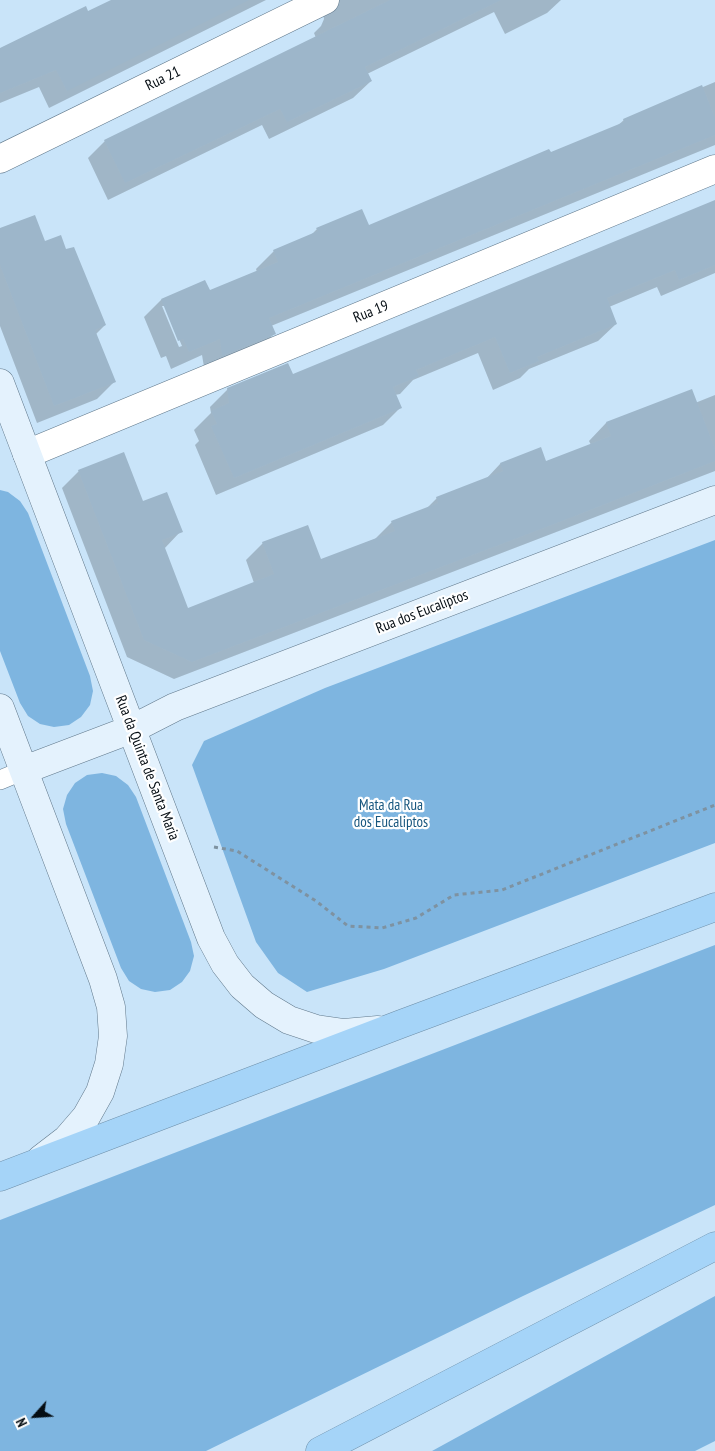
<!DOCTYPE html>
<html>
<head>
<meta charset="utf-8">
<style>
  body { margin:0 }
  #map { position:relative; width:715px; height:1451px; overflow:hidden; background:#c9e4f9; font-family:"PT Sans Narrow",sans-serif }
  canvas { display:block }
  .north { position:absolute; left:10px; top:1391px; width:50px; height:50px; -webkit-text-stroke:4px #fff; paint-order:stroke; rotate:244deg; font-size:14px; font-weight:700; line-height:20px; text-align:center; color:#050d13 }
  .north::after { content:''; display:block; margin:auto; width:18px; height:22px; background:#050d13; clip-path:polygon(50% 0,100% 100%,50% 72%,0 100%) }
</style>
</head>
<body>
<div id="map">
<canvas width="715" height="1451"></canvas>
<div class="north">N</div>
</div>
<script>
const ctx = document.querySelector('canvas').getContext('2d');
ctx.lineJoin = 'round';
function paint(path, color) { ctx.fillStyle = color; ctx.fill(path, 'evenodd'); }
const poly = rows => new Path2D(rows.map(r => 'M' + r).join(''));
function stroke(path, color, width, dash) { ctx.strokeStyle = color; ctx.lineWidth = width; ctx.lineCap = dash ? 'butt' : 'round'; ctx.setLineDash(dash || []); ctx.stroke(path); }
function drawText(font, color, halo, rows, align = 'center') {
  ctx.font = font + ' "PT Sans Narrow",sans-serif'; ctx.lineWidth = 4.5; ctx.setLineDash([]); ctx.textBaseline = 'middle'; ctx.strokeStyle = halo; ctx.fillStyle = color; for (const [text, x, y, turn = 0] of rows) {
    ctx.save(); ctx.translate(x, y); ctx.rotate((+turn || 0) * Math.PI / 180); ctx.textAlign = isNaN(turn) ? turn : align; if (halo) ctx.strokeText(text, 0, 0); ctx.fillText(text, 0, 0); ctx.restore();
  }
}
paint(poly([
  [0,490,8,492,20,501,28,513,90,676,93,691,90,705,81,717,69,725,54,727,40,724,28,716,20,703,0,651],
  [715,540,715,843,384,969,307,992,278,973,256,942,192,765,204,741,325,688],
  [102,773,116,776,128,785,136,797,191,942,194,956,190,971,182,982,170,990,155,992,141,989,129,981,121,968,66,824,63,809,67,795,75,783,87,775],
  [715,945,715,1205,523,1296,206,1451,0,1451,0,1220],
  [715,1296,715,1441,695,1451,432,1451]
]), '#7eb5e0');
paint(poly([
  [114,0,266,0,49,108,39,87,0,103,0,50,88,13],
  [298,0,561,0,547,13,505,34,494,12,367,74,371,81,353,98,269,139,262,125,108,200,88,158,105,141,316,38,314,33,321,26,324,19,322,10],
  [715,82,715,145,271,326,274,334,257,351,205,373,202,355,171,369,166,356,161,358,144,317,161,300,210,292,257,272,256,269,274,251,310,236,317,229,368,227,617,126,624,120],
  [162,306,165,306,182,346,179,347],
  [715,201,715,273,661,296,657,287,609,307,616,324,598,341,529,369,520,378,493,390,478,353,413,380,400,394,395,395,400,408,383,425,216,495,195,445,199,441,194,430,211,413,210,407,228,389,293,376],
  [0,229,44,243,66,251,105,325,96,334,114,382,97,399,37,423,0,326],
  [715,395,715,471,174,679,127,657,62,488,79,471,143,503,181,531,164,549,187,610,254,583,246,560,263,543,320,561,375,539,392,522,426,509,437,498,486,479,500,464,540,449,545,462,591,445,589,441,606,423,649,407,695,403]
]), '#0003');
paint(poly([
  [111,0,249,0,67,91,56,70,0,93,0,48,86,6,88,11],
  [390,0,501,0,365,67,372,81,287,122,280,109,125,183,104,140],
  [702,85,715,118,715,135,269,318,276,334,222,356,220,339,189,352,183,339,178,341,161,299,205,280,210,290,278,262,273,250,318,231,316,228,362,209,369,225,549,149,551,152,624,122,623,119],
  [715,200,715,265,679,280,675,270,607,298,617,324,537,357,539,361,510,373,495,337,416,370,419,376,393,387,402,408,234,478,211,426,217,424,211,411,229,403,227,388,288,363,293,374],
  [35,215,45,241,61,235,66,249,74,247,106,325,95,330,116,382,54,406,0,265,0,228],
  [692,389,715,449,715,461,567,519,192,662,144,640,78,470,124,452,143,501,167,492,183,532,162,540,188,608,274,574,262,542,308,525,321,559,395,531,391,521,438,503,436,497,503,471,500,463,541,447,546,461,611,436,606,422]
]), '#9db6ca');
const lane = poly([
  [0,780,24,770]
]);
const street = poly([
  [0,159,325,0],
  [27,454,715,169]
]);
const secondary = poly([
  [0,383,211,938,225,964,242,986,264,1005,289,1020,316,1029,344,1033,378,1030],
  [0,708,103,979,111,1007,113,1036,109,1064,100,1092,86,1117,67,1139,41,1159],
  [24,770,132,729,175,707,715,500]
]);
const highway = poly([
  [0,1177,401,1024,715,907],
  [320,1451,715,1246]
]);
stroke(lane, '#60788b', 20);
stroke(street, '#60788b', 29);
stroke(secondary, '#60788b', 29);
stroke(highway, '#6d8ea8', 29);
stroke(poly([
  [214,847,237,851,316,901,348,926,382,928,416,918,454,895,502,890,715,805]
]), '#7e92a1', 3, [4, 4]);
stroke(lane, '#fff', 19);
stroke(street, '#fff', 28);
stroke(secondary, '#e4f2fd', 28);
stroke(highway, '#a5d4f8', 28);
drawText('15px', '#050d13', '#fff', [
  ["Rua 21",163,79,-26],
  ["Rua 19",371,312,-22],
  ["Rua dos Eucaliptos",422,612,-21],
  ["Rua da Quinta de Santa Maria",147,768,69]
]);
drawText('15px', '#17567e', '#fff', [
  ["Mata da Rua",391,806],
  ["dos Eucaliptos",391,823]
]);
</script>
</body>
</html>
